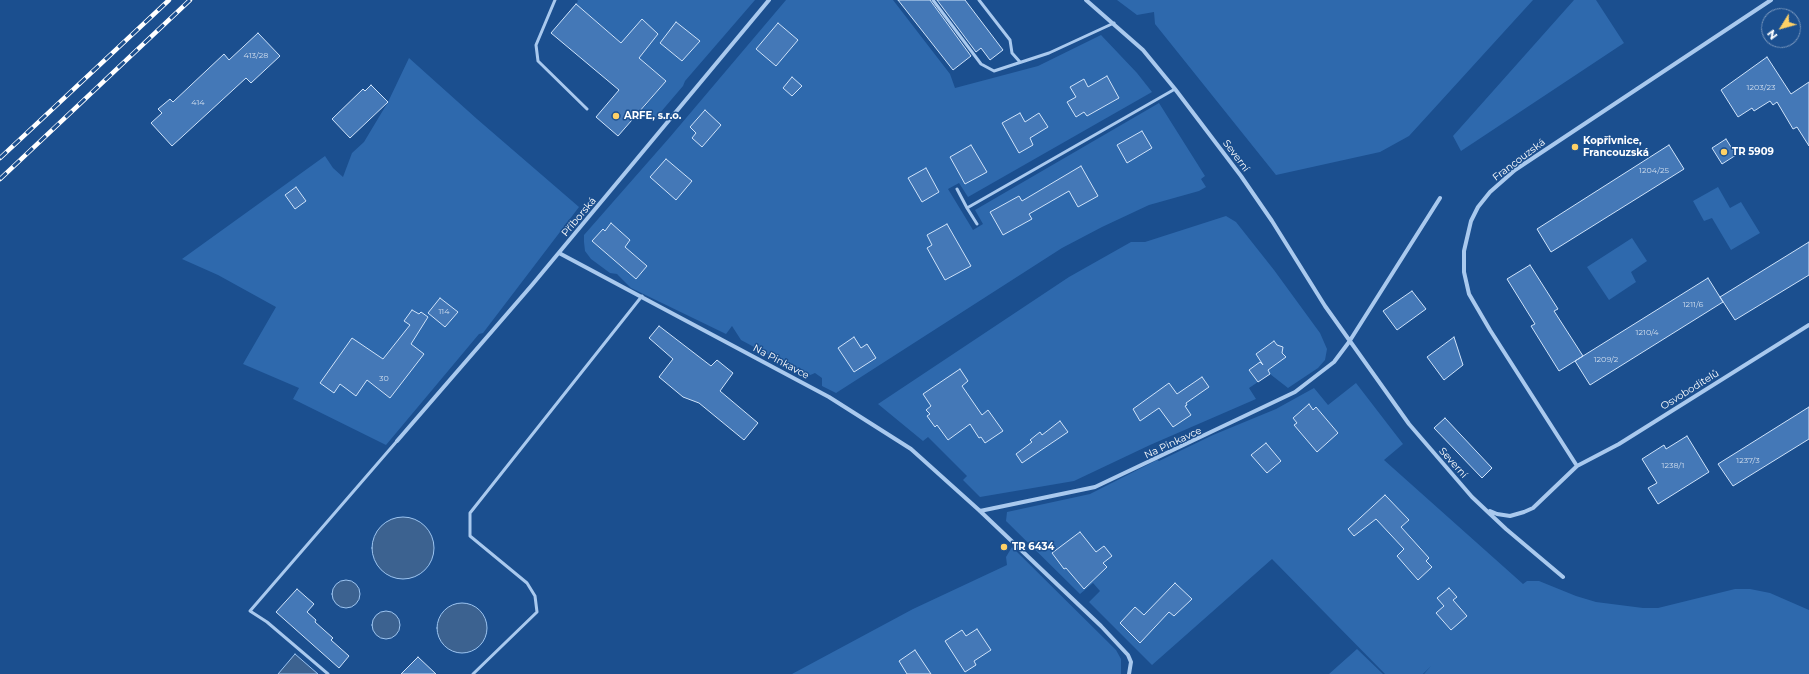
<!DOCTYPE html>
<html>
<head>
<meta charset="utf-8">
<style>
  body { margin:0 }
  #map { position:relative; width:1809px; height:674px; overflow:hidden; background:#1b4f8f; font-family:Montserrat,sans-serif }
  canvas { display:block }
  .north { position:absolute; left:1761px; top:8px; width:40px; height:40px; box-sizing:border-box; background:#1b4f8f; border:1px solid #7695bc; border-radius:50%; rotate:233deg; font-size:11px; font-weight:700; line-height:16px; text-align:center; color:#fff }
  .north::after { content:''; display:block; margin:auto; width:14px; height:18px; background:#ffd166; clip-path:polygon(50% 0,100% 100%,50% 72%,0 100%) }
</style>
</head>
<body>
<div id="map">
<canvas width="1809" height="674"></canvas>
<div class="north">N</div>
</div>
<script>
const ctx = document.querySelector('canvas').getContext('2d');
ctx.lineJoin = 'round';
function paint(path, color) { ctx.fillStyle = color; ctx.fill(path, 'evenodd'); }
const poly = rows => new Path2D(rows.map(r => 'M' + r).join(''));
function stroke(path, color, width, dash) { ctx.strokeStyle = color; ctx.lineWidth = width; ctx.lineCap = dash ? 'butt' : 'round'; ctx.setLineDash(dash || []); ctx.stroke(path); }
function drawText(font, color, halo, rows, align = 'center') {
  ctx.font = font + ' Montserrat,sans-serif'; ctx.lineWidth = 3; ctx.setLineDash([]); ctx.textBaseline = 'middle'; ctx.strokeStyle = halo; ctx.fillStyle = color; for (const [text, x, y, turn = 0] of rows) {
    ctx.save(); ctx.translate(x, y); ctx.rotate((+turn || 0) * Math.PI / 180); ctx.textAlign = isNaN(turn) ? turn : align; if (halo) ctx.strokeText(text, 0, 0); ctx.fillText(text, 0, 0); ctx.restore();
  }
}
paint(poly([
  [577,0,755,0,685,81,683,86,654,120,642,110,666,81,576,4,578,1],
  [786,0,893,0,950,74,955,88,1038,66,1101,35,1137,73,1152,92,968,197,959,183,948,189,973,230,983,224,975,210,1159,103,1205,176,1201,179,1206,187,1199,191,1149,205,1102,227,1062,248,836,393,822,386,822,378,815,373,808,376,741,340,732,326,726,334,631,288,617,274,610,273,591,259,585,251,584,242,584,235,670,137],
  [1117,0,1533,0,1409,136,1380,152,1276,175,1155,24,1154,12,1137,15],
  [1574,0,1596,0,1624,43,1461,151,1453,136],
  [409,58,477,119,579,207,483,333,479,334,386,445,293,399,299,388,243,364,276,307,218,275,182,259,325,156,333,168,343,177,352,153,364,142,388,102],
  [1718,187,1730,208,1741,202,1760,233,1731,250,1712,218,1704,221,1693,201],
  [1226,216,1236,222,1274,270,1320,333,1327,349,1325,360,1318,368,1288,388,1270,374,1249,388,1256,399,1150,445,1074,481,980,497,963,480,967,476,928,437,923,441,878,404,1069,277,1131,242,1145,242],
  [1632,238,1647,261,1631,272,1636,282,1609,300,1587,267],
  [1356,383,1403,444,1384,460,1523,584,1527,581,1539,581,1576,596,1596,602,1643,608,1658,608,1735,589,1750,589,1770,593,1809,610,1809,674,1424,674,1431,666,1423,674,1385,674,1272,559,1152,665,1089,602,1100,591,1093,583,1080,594,1006,521,1007,512,1090,494,1157,460,1159,461,1213,435,1276,409,1314,388,1328,405],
  [1012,547,1116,650,1121,659,1121,674,792,674,913,609,1007,565,1006,557],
  [1357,649,1383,674,1329,674]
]), '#2e69ad');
const water = poly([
  '372 548a31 31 0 1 1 62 0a31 31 0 1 1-62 0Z',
  '332 594a14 14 0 1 1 28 0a14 14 0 1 1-28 0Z',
  '437 628a25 25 0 1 1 50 0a25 25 0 1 1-50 0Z',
  '372 625a14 14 0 1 1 28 0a14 14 0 1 1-28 0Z',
  [295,654,318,674,278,674,295,654]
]);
paint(water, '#3c6290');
stroke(water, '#9cc4f0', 1);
const building = poly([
  [898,0,930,0,971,56,953,70,898,0],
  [937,0,965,0,1003,50,990,60,981,48,976,52,937,0],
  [576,4,621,43,642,19,658,34,639,58,666,81,618,136,596,117,619,90,551,33,576,4],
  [676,22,700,41,682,61,660,43,676,22],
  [778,23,798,40,776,66,756,49,778,23],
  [258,33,280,56,251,83,246,78,172,146,151,123,162,113,158,109,170,99,173,102,224,54,229,60,258,33],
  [1767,57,1791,94,1809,82,1809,146,1797,127,1793,129,1777,102,1773,105,1770,101,1754,111,1752,108,1738,117,1721,90,1767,57],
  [1107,76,1119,98,1087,116,1084,112,1076,117,1067,102,1076,97,1070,87,1084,79,1088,87,1107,76],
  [792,77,802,86,792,96,783,88,792,77],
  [371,85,388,102,350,138,332,119,363,89,365,91,371,85],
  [705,110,721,125,702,147,692,138,696,133,690,127,705,110],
  [1020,113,1025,122,1039,113,1048,127,1030,138,1033,145,1019,153,1002,123,1020,113],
  [1142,131,1152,148,1127,163,1117,145,1142,131],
  [1726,139,1736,155,1722,164,1712,148,1726,139],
  [971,145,987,172,965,184,950,157,971,145],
  [1669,145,1684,169,1551,252,1537,229,1669,145],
  [666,159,692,181,676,200,650,177,666,159],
  [1081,166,1098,196,1078,207,1069,191,1029,214,1032,219,1003,235,990,212,1019,196,1022,201,1081,166],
  [926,168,939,192,922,202,908,178,926,168],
  [296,187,306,201,295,209,285,195,296,187],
  [611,223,630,240,625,247,647,266,636,279,592,241,603,229,605,231,611,223],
  [947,224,971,266,945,280,927,248,932,245,927,235,947,224],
  [1809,242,1809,275,1735,320,1720,297,1809,242],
  [1530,265,1558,309,1554,311,1583,356,1559,371,1531,326,1535,324,1507,279,1530,265],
  [1708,278,1723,302,1590,385,1575,361,1708,278],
  [1412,291,1426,309,1397,330,1383,311,1412,291],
  [440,298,458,312,445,327,428,313,440,298],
  [412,310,419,314,421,312,428,317,411,344,424,354,390,398,367,380,356,396,340,384,334,393,320,383,352,338,383,359,410,325,404,321,412,310],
  [659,326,711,366,717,360,733,373,720,391,758,423,744,440,699,403,683,397,659,377,673,359,649,338,659,326],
  [854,337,861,348,867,344,876,358,854,372,838,348,854,337],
  [1454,337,1463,365,1444,380,1427,357,1454,337],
  [1274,341,1277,345,1283,347,1282,353,1286,357,1268,370,1270,374,1258,382,1249,370,1260,362,1263,365,1256,354,1274,341],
  [960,369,968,381,962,386,982,415,988,410,1003,431,985,443,981,437,979,438,970,424,948,440,937,425,935,427,927,416,930,414,926,410,931,406,923,394,960,369],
  [1202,377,1209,387,1186,403,1187,405,1185,406,1191,415,1173,427,1159,408,1140,421,1133,409,1169,383,1177,394,1202,377],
  [1309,404,1313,410,1316,407,1338,433,1317,452,1294,425,1297,423,1293,418,1309,404],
  [1809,407,1809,439,1733,486,1718,464,1809,407],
  [1445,418,1492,468,1482,478,1434,428,1445,418],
  [1060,421,1068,432,1022,463,1016,454,1032,442,1030,440,1040,432,1042,435,1060,421],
  [1687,436,1709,472,1658,504,1648,488,1657,483,1642,459,1664,445,1666,449,1687,436],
  [1266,443,1281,461,1267,473,1251,455,1266,443],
  [1385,495,1409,520,1401,527,1429,558,1426,561,1432,567,1418,580,1397,556,1404,549,1376,519,1354,536,1348,529,1385,495],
  [1080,532,1096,552,1104,546,1112,556,1103,563,1107,567,1084,589,1066,568,1064,569,1052,553,1080,532],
  [1175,583,1192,599,1174,616,1169,612,1140,643,1120,623,1135,607,1144,615,1175,583],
  [1449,588,1457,597,1453,600,1467,616,1451,630,1436,613,1444,606,1437,598,1449,588],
  [297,589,314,604,307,612,316,620,315,622,333,638,331,640,349,656,339,668,276,612,297,589],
  [977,629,991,650,974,661,976,665,965,672,945,641,962,630,966,636,977,629],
  [915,650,931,674,907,674,899,661,915,650],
  [418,657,436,674,401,674,418,657]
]);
paint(building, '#4478b7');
stroke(building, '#cfe3fa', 1);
stroke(poly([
  [555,0,536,45,538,61,587,109],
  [933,0,981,64,994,71,1049,53,1114,23],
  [979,0,1010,40,1012,53,1020,62],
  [957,189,967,208,1175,89],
  [967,208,977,224],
  [328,674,267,622,250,611,397,441],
  [473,674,537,612,535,596,527,583,470,536,470,513,642,296]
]), '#a9c9ee', 3);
stroke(poly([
  [1086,0,1143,50,1175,89,1241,176,1272,221,1325,306,1409,424,1472,497,1506,529,1563,577],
  [559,253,829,397,911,449,980,511,1101,626,1128,655,1131,662,1129,674],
  [397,441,532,285,769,0],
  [1577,466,1490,330,1469,294,1464,272,1464,251,1471,221,1478,207,1490,192,1515,170,1771,0],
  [980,511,1095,487,1295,392,1334,362,1349,342,1440,198],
  [1490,511,1497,514,1510,516,1524,512,1533,508,1577,466,1619,444,1809,325]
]), '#a9c9ee', 4);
const rail = poly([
  [0,158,169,0],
  [0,179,190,0]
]);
stroke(rail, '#fff', 4.5);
stroke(rail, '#1b4f8f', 3, [9]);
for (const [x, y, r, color] of [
  [616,116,4,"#ffd166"],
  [1575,147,4,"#ffd166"],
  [1724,152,4,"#ffd166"],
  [1004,547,4,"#ffd166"]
]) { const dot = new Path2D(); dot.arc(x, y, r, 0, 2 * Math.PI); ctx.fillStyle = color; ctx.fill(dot); stroke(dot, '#1b4f8f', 1.5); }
drawText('8px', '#d0dded', null, [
  ["413/28",256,56],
  ["1203/23",1761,88],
  ["414",198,103],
  ["1204/25",1654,171],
  ["1211/6",1693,305],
  ["114",444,312],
  ["1210/4",1647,333],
  ["1209/2",1606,360],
  ["30",384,379],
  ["1237/3",1748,461],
  ["1238/1",1673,466]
]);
drawText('bold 10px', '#fff', '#1b4f8f', [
  ["ARFE, s.r.o.",624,116],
  ["Kopřivnice,",1583,141],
  ["Francouzská",1583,153],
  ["TR 5909",1732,152],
  ["TR 6434",1012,547]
], 'left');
drawText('10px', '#fff', '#1b4f8f', [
  ["Severní",1236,156,53],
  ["Francouzská",1519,160,-37],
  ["Příborská",579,217,-50],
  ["Na Pinkavce",781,362,28],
  ["Osvoboditelů",1690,390,-32],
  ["Na Pinkavce",1173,443,-25],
  ["Severní",1453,463,48]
]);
</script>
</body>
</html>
